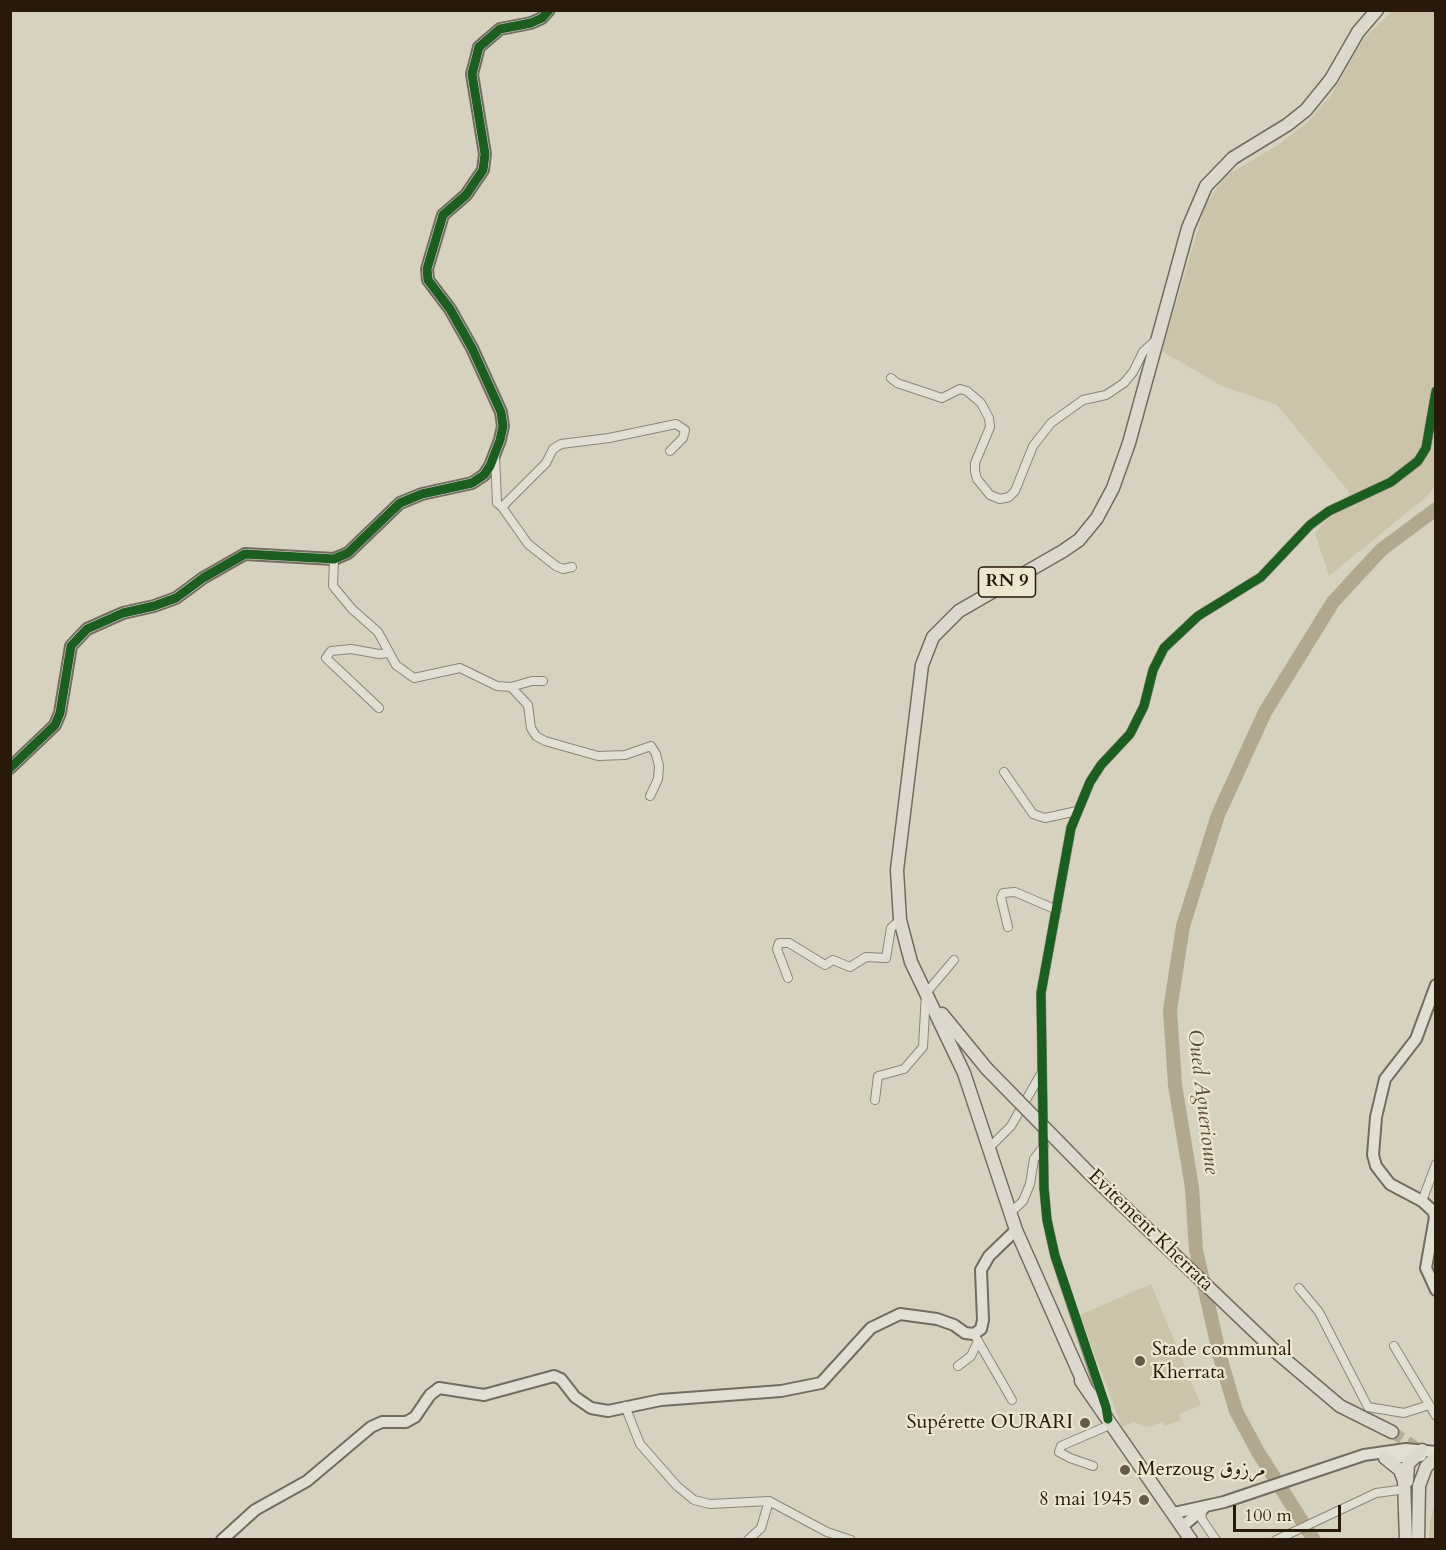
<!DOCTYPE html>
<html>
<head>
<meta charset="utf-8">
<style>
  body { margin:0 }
  #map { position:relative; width:1446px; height:1550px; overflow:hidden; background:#d7d1bf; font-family:Cardo,serif }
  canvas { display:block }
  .frame { position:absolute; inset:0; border:12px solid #28190b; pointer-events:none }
  .scale { position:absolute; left:1233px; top:1505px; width:108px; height:27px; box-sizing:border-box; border:3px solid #28190b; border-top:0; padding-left:8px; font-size:18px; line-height:21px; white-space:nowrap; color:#28190b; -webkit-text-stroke:4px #ece5cf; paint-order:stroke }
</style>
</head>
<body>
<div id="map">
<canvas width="1446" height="1550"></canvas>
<div class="frame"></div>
<div class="scale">100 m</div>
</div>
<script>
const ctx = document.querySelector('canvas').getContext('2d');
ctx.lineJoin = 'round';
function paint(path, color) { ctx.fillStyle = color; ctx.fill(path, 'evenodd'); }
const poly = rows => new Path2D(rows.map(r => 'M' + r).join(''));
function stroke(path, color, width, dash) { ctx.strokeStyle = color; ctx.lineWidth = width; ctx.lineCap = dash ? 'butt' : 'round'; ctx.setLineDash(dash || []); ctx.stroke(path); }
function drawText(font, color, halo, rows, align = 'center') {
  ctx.font = font + ' Cardo,Amiri,serif'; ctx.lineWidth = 4.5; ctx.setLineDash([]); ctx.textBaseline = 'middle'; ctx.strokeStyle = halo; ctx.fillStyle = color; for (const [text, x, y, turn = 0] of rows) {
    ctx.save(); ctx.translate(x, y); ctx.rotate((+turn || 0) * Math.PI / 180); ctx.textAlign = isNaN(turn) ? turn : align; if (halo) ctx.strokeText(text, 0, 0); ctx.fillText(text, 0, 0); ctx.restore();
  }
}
paint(poly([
  [1392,11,1435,11,1436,485,1426,497,1329,576,1315,533,1350,493,1277,405,1222,386,1162,351,1205,206,1224,177,1275,147,1306,124,1332,94,1364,38],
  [1151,1284,1201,1405,1179,1414,1181,1420,1164,1426,1162,1422,1149,1427,1133,1422,1122,1427,1080,1315],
  [1435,1503,1435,1539,1429,1539,1430,1522]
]), '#cbc3aa');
stroke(poly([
  [1314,1540,1258,1452,1236,1411,1220,1357,1196,1250,1192,1188,1175,1085,1170,1010,1183,926,1218,815,1265,712,1333,602,1381,550,1436,509]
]), '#b2a88f', 14);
stroke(poly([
  [1392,1432,1426,1454]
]), '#b4ac9b', 12, [12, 6]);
const street = poly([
  [891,378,897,383,942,398,960,389,967,391,981,403,989,418,990,427,975,463,975,471,977,479,990,495,1000,499,1009,497,1015,491,1033,446,1051,423,1083,400,1106,395,1124,383,1133,372,1143,352,1156,340],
  [495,456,497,503,502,507,546,463,553,449,561,444,609,438,676,424,685,430,683,438,670,451],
  [502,507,528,544,556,566,563,569,572,567],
  [334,559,333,586,352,609,378,632,396,665,414,678,460,668,497,686,511,687,532,681,543,681],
  [511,687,528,705,531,728,536,736,545,741,598,756,625,755,651,746,656,754,659,766,658,779,650,796],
  [379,708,326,658,331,651,351,649,379,654,389,653],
  [1004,772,1033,814,1045,818,1077,811],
  [1008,927,1001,898,1003,893,1015,892,1057,910],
  [788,978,777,949,779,943,789,943,825,965,833,960,850,967,866,957,886,958,891,928,900,920],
  [875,1100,878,1076,904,1069,923,1047,926,993,954,960],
  [990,1147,1011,1126,1042,1072],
  [1422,1201,1436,1164],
  [1010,1213,1023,1201,1030,1184,1034,1159,1044,1146],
  [1299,1288,1319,1312,1368,1407,1404,1413,1429,1405],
  [974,1334,1012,1400],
  [1394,1346,1436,1416],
  [958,1366,971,1356,978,1341],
  [625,1406,640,1444,677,1486,694,1500,710,1504,769,1501,827,1532,851,1540],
  [1108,1416,1055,1256,1047,1220,1044,1188,1041,993,1071,828,1090,782,1101,765,1130,734,1144,706,1153,670,1164,648,1198,616,1261,577,1310,525,1329,511,1391,482,1418,461,1426,448,1436,391],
  [1093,1466,1070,1458,1059,1452,1061,1446,1112,1424],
  [1203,1509,1201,1518,1216,1540],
  [748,1540,761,1528,769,1501],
  [1276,1540,1376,1493,1406,1489]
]);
const secondary = poly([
  [10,768,55,725,60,713,71,646,87,629,123,613,154,606,176,598,203,578,245,554,334,559,348,553,400,503,422,494,472,483,484,475,490,466,500,440,503,426,501,412,472,348,450,309,428,280,427,269,443,215,466,195,483,170,485,154,472,74,479,47,500,29,531,23,542,18,549,10],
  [1436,985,1416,1039,1385,1079,1376,1117,1373,1155,1376,1166,1390,1184,1422,1201,1433,1211,1435,1217,1426,1268,1436,1290],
  [1385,1458,1421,1456],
  [1174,1513,1224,1502,1364,1455,1406,1449,1436,1452],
  [1183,1526,1204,1508],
  [222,1540,255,1510,307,1481,371,1427,382,1422,406,1422,415,1417,430,1395,439,1388,484,1395,554,1376,561,1379,575,1397,591,1408,608,1411,661,1400,781,1391,821,1383,871,1328,900,1314,937,1319,954,1325,965,1333,974,1334,981,1329,983,1320,981,1270,989,1256,1016,1230]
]);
const primary = poly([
  [942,1014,987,1069],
  [1275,1351,1340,1406,1392,1432],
  [1081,1381,1191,1540],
  [1085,1386,1016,1230,964,1073,911,962,900,920,897,870,922,665,933,637,959,611,1063,551,1079,540,1097,518,1113,488,1129,443,1188,228,1206,186,1233,158,1287,125,1306,110,1331,79,1358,32,1377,10],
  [1385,1458,1400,1470,1404,1481,1406,1540],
  [1407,1481,1408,1464,1422,1450],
  [1418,1540,1419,1486,1426,1467,1435,1458]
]);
stroke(street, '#8b8579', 10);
stroke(secondary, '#726c61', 14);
stroke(primary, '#726c61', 15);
stroke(street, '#e1ded4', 8);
stroke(secondary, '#e1ded4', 10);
stroke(primary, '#dcd8cd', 12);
const primaryBridge = poly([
  [987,1069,1089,1173,1275,1351]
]);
stroke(primaryBridge, '#726c61', 15, []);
stroke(primaryBridge, '#dcd8cd', 12);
stroke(poly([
  [10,768,55,725,60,713,71,646,87,629,123,613,154,606,176,598,203,578,245,554,334,559,348,553,400,503,422,494,472,483,484,475,490,466,500,440,503,426,501,412,472,348,450,309,428,280,427,269,443,215,466,195,483,170,485,154,472,74,479,47,500,29,531,23,542,18,549,10],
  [1108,1419,1106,1407,1055,1256,1047,1220,1044,1188,1041,993,1071,828,1090,782,1101,765,1130,734,1144,706,1153,670,1164,648,1198,616,1261,577,1310,525,1329,511,1391,482,1418,461,1426,448,1436,391]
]), '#1b5e20', 9);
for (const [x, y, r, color] of [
  [1140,1361,6,"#65594a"],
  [1085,1423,6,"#65594a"],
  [1125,1470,6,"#65594a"],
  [1144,1500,6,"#65594a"]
]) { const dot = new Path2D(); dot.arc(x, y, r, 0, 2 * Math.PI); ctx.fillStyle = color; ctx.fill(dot); stroke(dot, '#ece5cf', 2); }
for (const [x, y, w] of [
  [1007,582,57]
]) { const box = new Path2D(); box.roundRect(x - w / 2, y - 15, w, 30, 4.5); ctx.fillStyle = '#ece5cf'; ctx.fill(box); stroke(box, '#28190b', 1.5); }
drawText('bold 18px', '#28190b', null, [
  ["RN 9",1007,582]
]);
drawText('20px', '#28190b', '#ece5cf', [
  ["Evitement Kherrata",1150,1231,44]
]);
drawText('20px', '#28190b', '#ece5cf', [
  ["Stade communal",1152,1350],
  ["Kherrata",1152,1373],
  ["Supérette OURARI",1073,1423,"right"],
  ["Merzoug مرزوق",1137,1470],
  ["8 mai 1945",1132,1500,"right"]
], 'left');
drawText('italic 21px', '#594b38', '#ece5cf', [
  ["Oued Aguerioune",1202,1102,83]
]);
</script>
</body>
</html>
